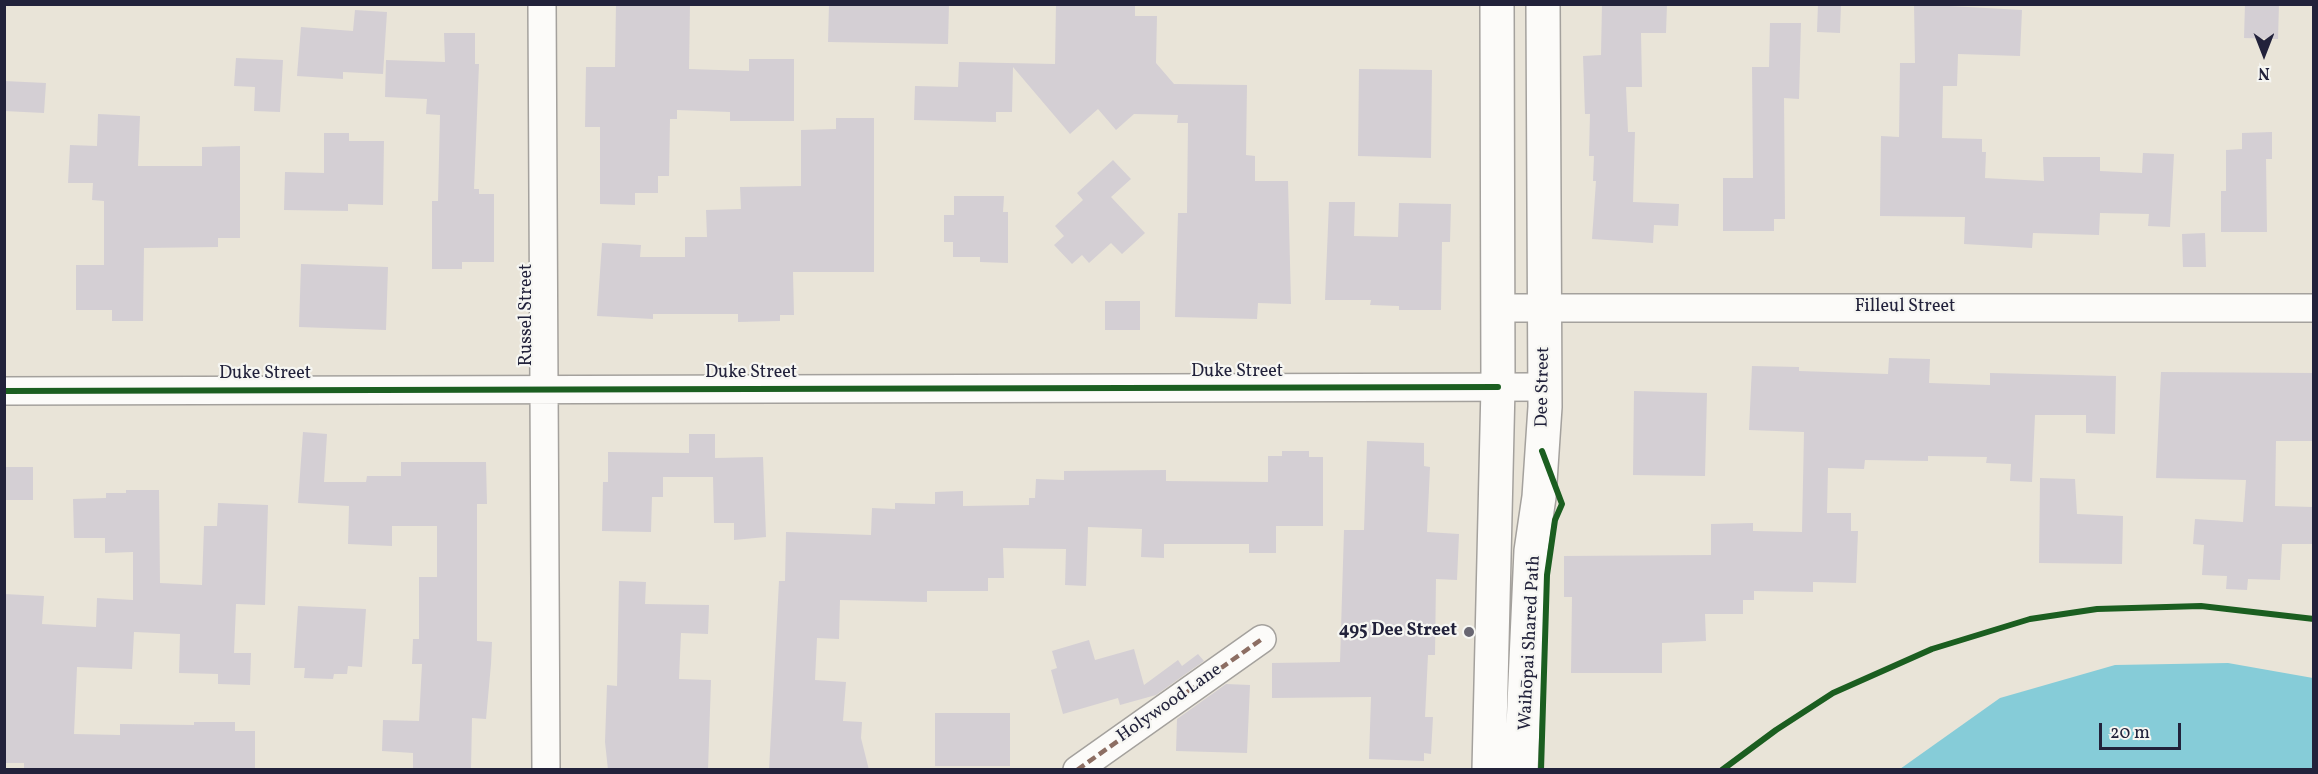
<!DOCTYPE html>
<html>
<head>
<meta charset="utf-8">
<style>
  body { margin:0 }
  #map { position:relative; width:2318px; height:774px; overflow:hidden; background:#e9e4d8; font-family:Vollkorn,serif }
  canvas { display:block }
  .frame { position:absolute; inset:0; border:6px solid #22223b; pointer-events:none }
  .north { position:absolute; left:2234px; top:24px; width:60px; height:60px; -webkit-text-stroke:4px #f6f6f2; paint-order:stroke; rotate:180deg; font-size:16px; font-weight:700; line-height:24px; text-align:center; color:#22223b }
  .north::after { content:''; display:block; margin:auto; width:21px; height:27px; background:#22223b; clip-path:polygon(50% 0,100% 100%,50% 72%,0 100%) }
  .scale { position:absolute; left:2099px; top:723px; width:82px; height:27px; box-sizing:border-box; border:3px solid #22223b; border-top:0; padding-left:8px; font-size:18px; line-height:21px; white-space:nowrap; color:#22223b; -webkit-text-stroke:4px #f6f6f2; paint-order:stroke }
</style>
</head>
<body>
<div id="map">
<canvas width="2318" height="774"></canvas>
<div class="frame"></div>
<div class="north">N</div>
<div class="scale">20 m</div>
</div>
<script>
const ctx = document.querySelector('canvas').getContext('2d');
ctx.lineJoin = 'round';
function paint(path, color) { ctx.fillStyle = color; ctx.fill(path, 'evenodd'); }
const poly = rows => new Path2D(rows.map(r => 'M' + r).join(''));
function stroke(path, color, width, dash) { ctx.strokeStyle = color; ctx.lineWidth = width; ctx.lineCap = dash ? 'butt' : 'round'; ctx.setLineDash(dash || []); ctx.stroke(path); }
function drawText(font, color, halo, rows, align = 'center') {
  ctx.font = font + ' Vollkorn,serif'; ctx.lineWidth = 4.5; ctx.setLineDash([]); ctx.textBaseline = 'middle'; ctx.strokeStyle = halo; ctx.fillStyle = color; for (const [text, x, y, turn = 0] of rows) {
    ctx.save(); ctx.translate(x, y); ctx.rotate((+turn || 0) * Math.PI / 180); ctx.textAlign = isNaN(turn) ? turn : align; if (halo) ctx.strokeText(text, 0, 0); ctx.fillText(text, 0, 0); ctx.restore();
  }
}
paint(poly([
  [2228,663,2313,678,2313,769,1900,769,2000,698,2115,665]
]), '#86ccd8');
paint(poly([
  [616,4,690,4,689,69,749,71,749,59,794,59,794,121,730,121,730,112,677,110,677,119,670,119,669,176,658,176,658,193,635,193,635,205,600,204,600,127,585,127,586,67,615,67],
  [829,4,949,4,948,44,828,42],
  [1056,4,1135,4,1135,16,1157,16,1156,63,1174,84,1247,85,1246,155,1255,156,1255,181,1288,181,1291,304,1258,303,1257,319,1175,317,1178,213,1187,213,1188,123,1177,123,1178,115,1134,114,1116,130,1098,109,1070,134,1013,67,1012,112,996,112,996,122,914,120,915,86,958,87,959,62,1055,64],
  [1602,4,1667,4,1666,33,1641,33,1642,87,1626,87,1628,132,1635,132,1633,202,1679,204,1678,226,1654,225,1653,243,1592,239,1596,181,1593,181,1594,156,1589,156,1590,114,1585,114,1583,56,1601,55],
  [1818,4,1841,4,1840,33,1817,32],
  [1914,4,2022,10,2020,56,1958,54,1957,86,1943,86,1942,138,1982,139,1982,152,1986,152,1985,178,2044,181,2043,157,2100,157,2100,171,2142,173,2143,153,2174,154,2170,227,2148,226,2149,214,2100,213,2099,235,2033,233,2032,248,1964,244,1965,217,1880,216,1881,136,1899,137,1900,63,1915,63],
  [2245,4,2279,4,2278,39,2244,38],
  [355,10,387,12,383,74,343,72,343,79,297,76,301,27,353,31],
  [1770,23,1801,23,1799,99,1784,98,1785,219,1774,219,1774,231,1723,231,1723,178,1753,178,1752,67,1769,67],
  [444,33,475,33,475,64,479,64,474,189,479,189,479,194,494,194,494,262,462,262,462,269,432,269,432,201,438,201,440,115,426,114,427,99,385,97,386,60,445,62],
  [236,58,283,60,280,112,254,111,255,87,234,86],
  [1359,69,1432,70,1431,158,1358,156],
  [4,81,46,83,44,113,4,111],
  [98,114,140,116,138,166,202,166,202,147,240,146,240,238,218,238,218,247,144,248,143,321,112,321,112,310,76,310,76,265,104,265,104,201,92,200,93,183,68,183,70,145,97,146],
  [836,118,874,118,874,272,793,272,794,315,780,315,780,321,738,322,738,314,653,314,653,319,597,316,602,243,641,245,640,257,685,257,685,237,707,237,706,210,741,209,740,187,801,186,801,130,836,129],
  [2272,132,2272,159,2266,159,2267,232,2221,232,2221,191,2226,191,2226,150,2242,149,2242,133],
  [324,133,349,133,349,141,384,141,383,205,348,204,348,211,284,210,285,172,324,173],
  [1113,160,1131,179,1111,197,1145,233,1122,254,1111,243,1089,263,1082,255,1072,264,1054,245,1064,236,1055,226,1083,200,1077,193],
  [954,196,1004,196,1003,212,1008,212,1008,263,980,262,980,257,953,257,953,242,944,242,944,215,954,215],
  [1329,202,1355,202,1354,236,1398,237,1399,203,1451,204,1450,242,1442,242,1441,310,1399,310,1399,306,1370,305,1371,300,1325,300],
  [2205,233,2206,267,2183,267,2182,234],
  [301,264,388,267,386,330,299,327],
  [1105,301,1140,301,1140,330,1105,330],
  [1889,358,1930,359,1929,383,1990,385,1990,373,2116,376,2115,434,2086,433,2086,415,2035,415,2032,482,2010,481,2011,464,1986,463,1987,457,1928,456,1928,461,1865,460,1864,469,1828,468,1827,513,1851,513,1851,531,1858,531,1856,583,1813,582,1813,592,1754,591,1754,600,1743,600,1743,614,1705,614,1706,641,1662,643,1662,673,1571,673,1572,597,1564,597,1564,556,1711,555,1711,524,1753,523,1753,531,1802,532,1804,432,1749,430,1752,366,1799,367,1799,371,1888,374],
  [2161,372,2313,373,2313,441,2276,441,2275,506,2313,507,2313,544,2282,544,2280,580,2248,579,2247,590,2226,589,2227,576,2202,575,2204,545,2193,544,2195,519,2243,522,2246,480,2156,478],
  [1634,391,1707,393,1705,476,1633,475],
  [303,432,327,434,324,482,366,482,367,476,401,476,401,462,486,462,487,504,477,504,477,641,492,642,491,664,486,719,472,718,471,770,413,770,413,753,382,751,383,720,419,721,422,664,412,664,413,639,419,639,419,577,437,577,437,526,392,526,392,546,348,544,349,506,298,503],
  [689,434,715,434,715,458,763,457,766,537,734,540,734,523,714,523,713,477,663,477,663,497,652,497,651,532,602,531,603,482,608,482,608,452,689,453],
  [1367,441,1424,443,1424,466,1430,467,1427,532,1459,534,1457,580,1436,579,1435,655,1428,655,1425,717,1433,717,1431,754,1424,753,1424,761,1369,759,1371,697,1272,698,1272,663,1340,662,1344,530,1364,530],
  [1282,451,1309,451,1309,457,1323,457,1323,526,1276,526,1276,553,1249,553,1249,544,1164,544,1164,558,1141,557,1142,529,1088,527,1086,586,1065,585,1066,549,1003,548,1004,578,988,578,988,591,927,591,927,602,840,600,839,639,817,638,815,680,846,682,843,721,862,722,861,738,869,770,769,770,779,581,785,581,786,532,871,535,872,508,895,509,895,503,935,504,935,492,963,491,963,506,1029,505,1029,498,1035,498,1036,479,1064,480,1064,471,1166,470,1166,481,1268,482,1268,456,1282,456],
  [4,467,33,467,33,500,4,500],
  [2040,478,2075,479,2077,514,2123,516,2122,564,2039,563],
  [126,490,159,490,160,583,202,585,204,526,217,526,218,503,268,505,265,605,236,604,234,653,251,653,250,685,218,684,218,674,179,673,180,634,134,632,132,669,77,667,74,734,120,735,120,724,194,725,194,722,235,722,235,731,255,731,255,770,24,770,24,763,4,763,4,594,44,596,42,624,96,627,97,598,133,600,133,552,105,553,105,538,74,538,73,499,106,498,106,493,126,493],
  [619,581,646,582,645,604,709,605,708,634,681,633,679,679,711,680,708,770,608,770,605,742,607,685,617,686],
  [298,606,366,609,362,667,348,666,347,674,334,674,333,679,304,678,305,668,294,668],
  [1089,640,1095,660,1134,649,1144,685,1178,660,1182,666,1198,654,1204,661,1156,695,1120,705,1118,698,1063,714,1051,670,1057,668,1052,651],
  [1226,684,1250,685,1247,753,1176,751,1177,719],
  [935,713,1010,713,1010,766,935,766]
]), '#d4cfd4');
const minor = poly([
  [542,4,546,770],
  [1497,308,2314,308],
  [4,391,1545,387],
  [1077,770,1262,639]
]);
const major = poly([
  [1489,770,1498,387,1497,4],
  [1521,770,1531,551,1539,497,1545,407,1543,4]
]);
stroke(minor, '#a4a19d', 30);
stroke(major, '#a4a19d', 36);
stroke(minor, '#fcfbf9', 27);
stroke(major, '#fcfbf9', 33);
stroke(poly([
  [1077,770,1262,639]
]), '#8d6e63', 4.5, [9, 4.5]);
stroke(poly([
  [4,391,1498,387],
  [1541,770,1547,575,1555,520,1562,504,1542,451],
  [1722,770,1776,730,1833,693,1932,649,2030,619,2097,609,2201,606,2314,619]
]), '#1b5e20', 6);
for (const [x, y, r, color] of [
  [1469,632,6,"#686672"]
]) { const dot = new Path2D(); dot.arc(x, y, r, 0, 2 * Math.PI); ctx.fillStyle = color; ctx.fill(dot); stroke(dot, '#f6f6f2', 2); }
drawText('18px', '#22223b', '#f6f6f2', [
  ["Filleul Street",1905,308],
  ["Russel Street",528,315,-90],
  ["Duke Street",1237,373],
  ["Duke Street",751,374],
  ["Duke Street",265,375],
  ["Dee Street",1544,387,-89],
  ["Waihōpai Shared Path",1531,643,-87],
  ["Holywood Lane",1170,704,-35]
]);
drawText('bold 18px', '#22223b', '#f6f6f2', [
  ["495 Dee Street",1457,632]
], 'right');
</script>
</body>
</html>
